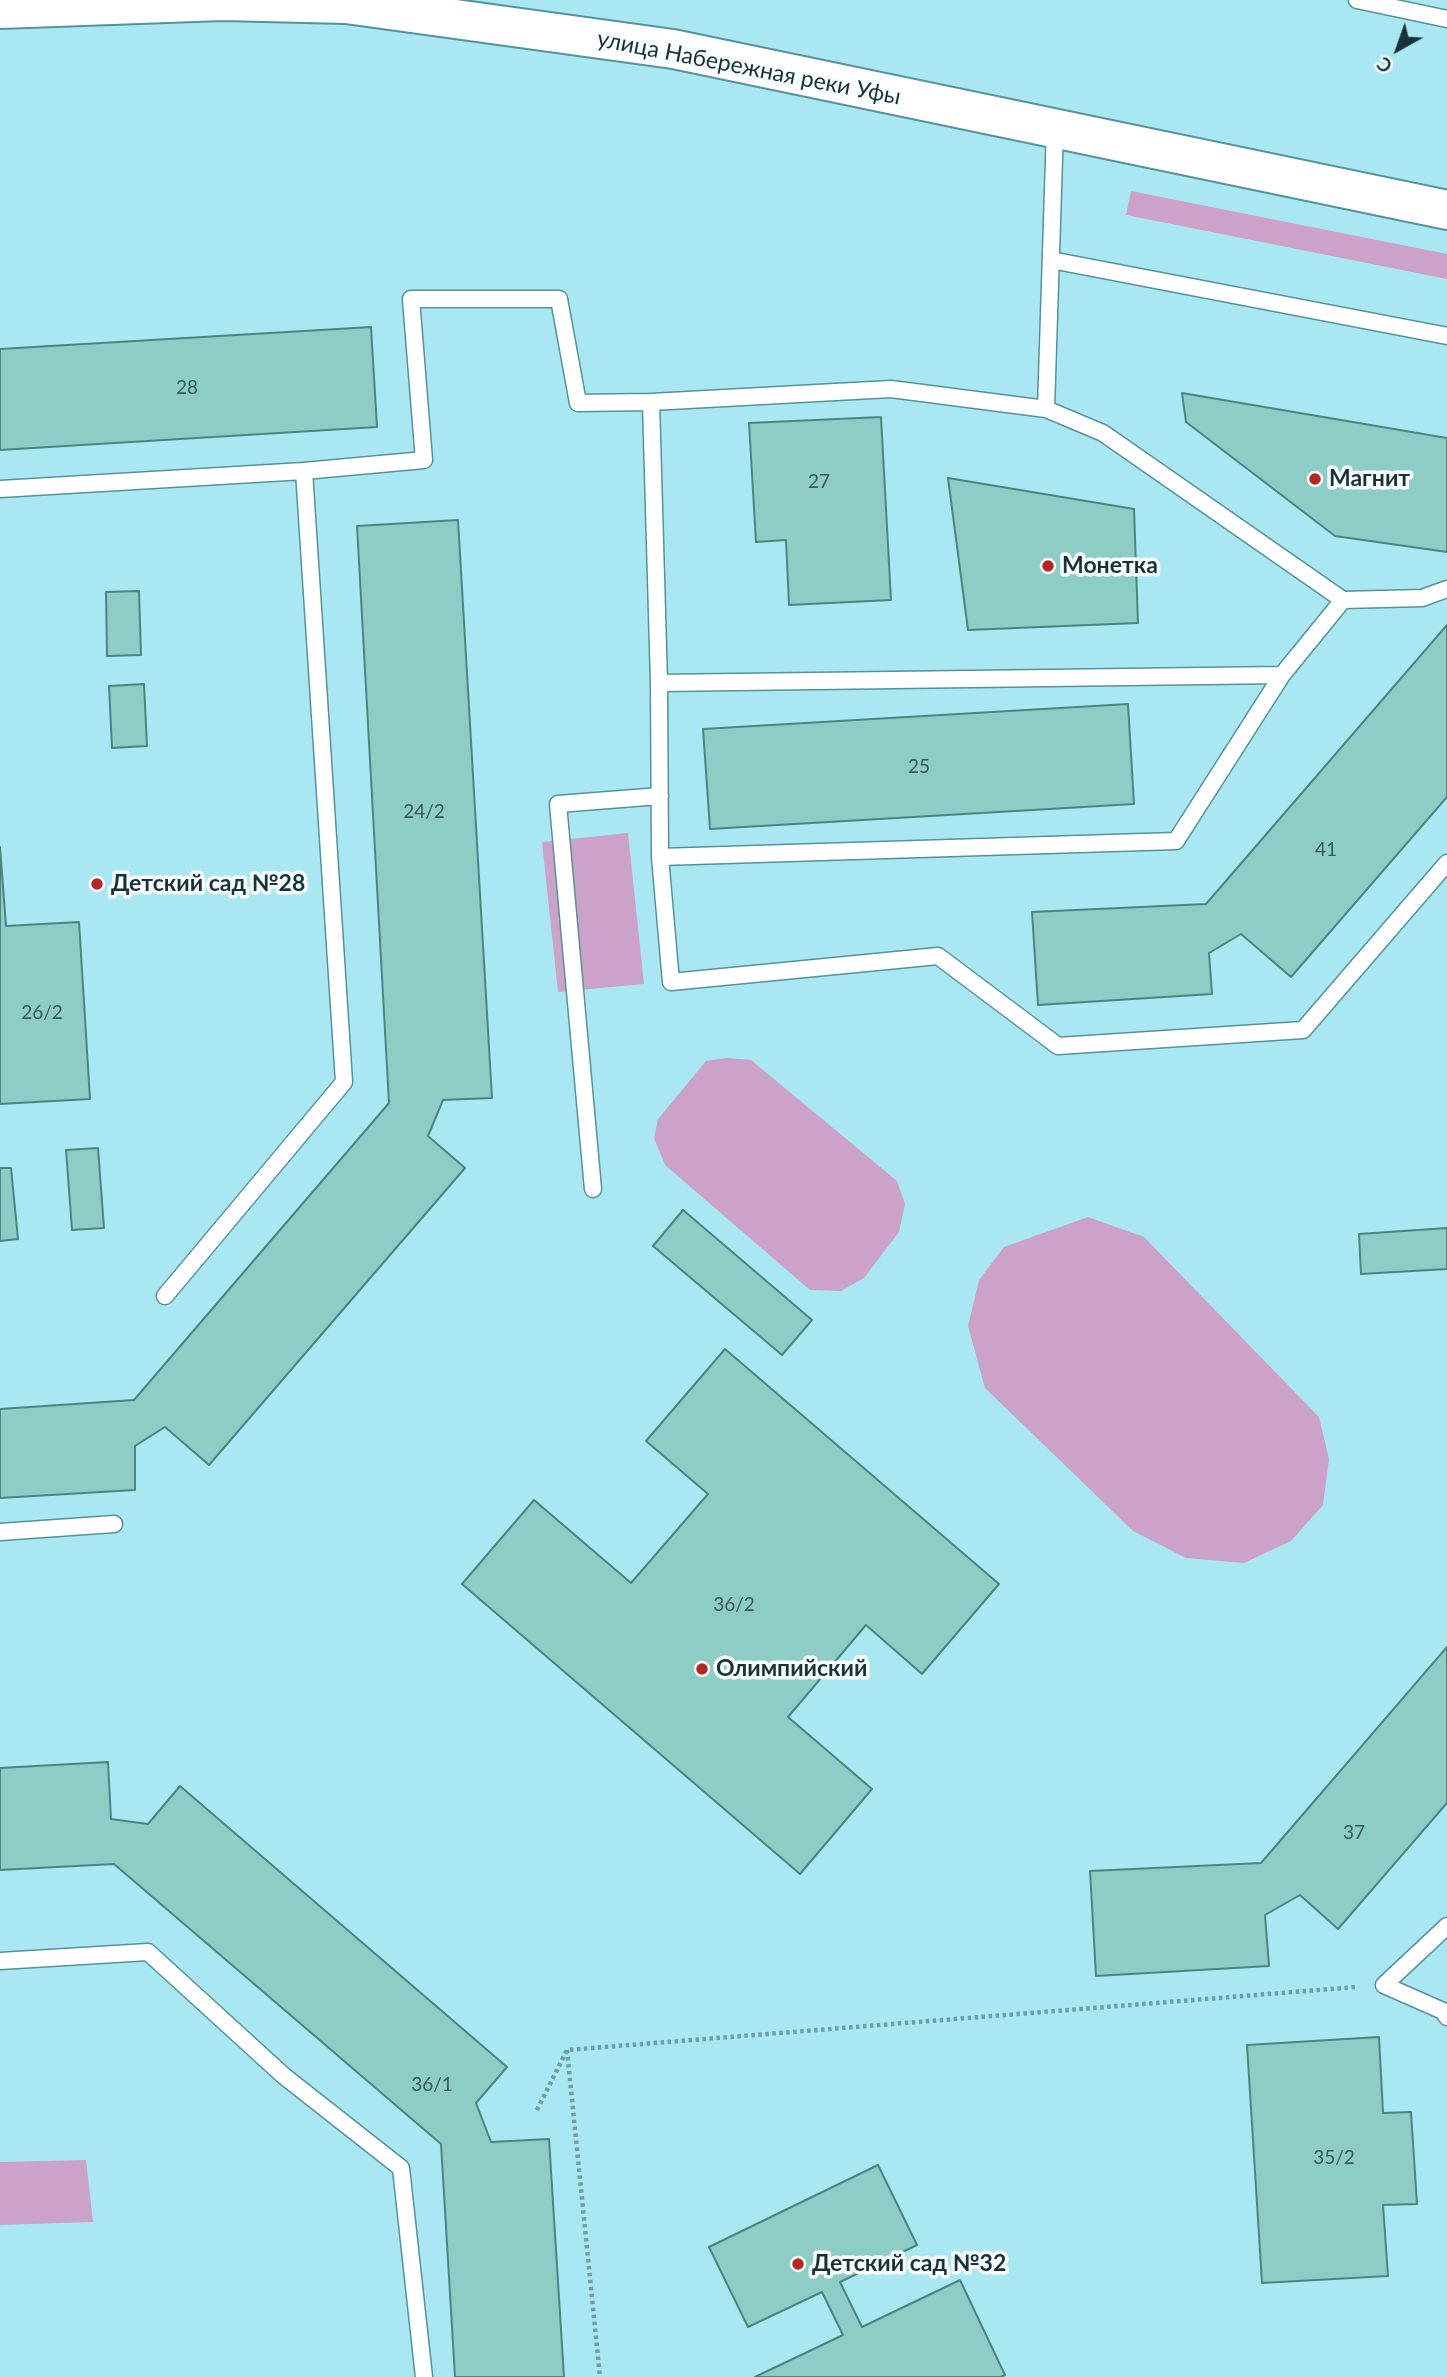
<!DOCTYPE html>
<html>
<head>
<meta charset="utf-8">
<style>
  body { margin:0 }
  #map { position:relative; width:1447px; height:2377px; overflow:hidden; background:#a9e8f2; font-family:Lato,sans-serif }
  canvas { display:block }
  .north { position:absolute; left:1363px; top:14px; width:70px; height:70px; -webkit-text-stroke:5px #f8feff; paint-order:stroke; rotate:220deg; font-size:19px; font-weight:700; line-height:28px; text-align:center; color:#183236 }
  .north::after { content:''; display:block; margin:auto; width:24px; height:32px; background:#183236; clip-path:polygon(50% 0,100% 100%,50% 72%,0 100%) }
</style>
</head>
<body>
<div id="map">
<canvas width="1447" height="2377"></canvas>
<div class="north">С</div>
</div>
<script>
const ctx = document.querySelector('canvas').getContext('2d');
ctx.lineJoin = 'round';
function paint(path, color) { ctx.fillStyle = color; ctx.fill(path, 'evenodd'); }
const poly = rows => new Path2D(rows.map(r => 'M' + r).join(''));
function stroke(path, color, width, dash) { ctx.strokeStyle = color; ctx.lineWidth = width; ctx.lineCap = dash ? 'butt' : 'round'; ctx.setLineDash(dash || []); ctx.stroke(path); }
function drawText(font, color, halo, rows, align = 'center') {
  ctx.font = font + ' Lato,sans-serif'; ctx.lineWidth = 7; ctx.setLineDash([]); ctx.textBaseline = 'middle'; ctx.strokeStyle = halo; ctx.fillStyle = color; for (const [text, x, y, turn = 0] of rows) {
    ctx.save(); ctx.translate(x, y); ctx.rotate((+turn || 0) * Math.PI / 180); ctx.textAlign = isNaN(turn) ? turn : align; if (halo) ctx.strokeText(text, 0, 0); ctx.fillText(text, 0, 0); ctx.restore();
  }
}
paint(poly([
  [1131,191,1447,254,1447,279,1126,215],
  [628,833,644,984,558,992,542,842],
  [727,1058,751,1060,897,1181,905,1204,899,1232,864,1278,841,1291,810,1290,665,1165,654,1138,658,1119,706,1061],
  [1088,1217,1144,1237,1319,1417,1329,1459,1323,1505,1291,1541,1244,1563,1186,1558,1133,1531,985,1388,968,1326,979,1280,1004,1247],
  [86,2160,93,2222,0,2225,0,2162]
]), '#cca2ca');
const building = poly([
  [371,327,377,427,0,450,0,349,371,327],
  [1182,393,1447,438,1447,552,1335,536,1186,422,1182,393],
  [881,417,891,600,789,605,786,540,756,542,749,423,881,417],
  [948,478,1134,509,1138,623,968,630,948,478],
  [458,520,492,1098,443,1100,428,1136,465,1168,209,1465,165,1427,135,1446,135,1490,0,1498,0,1409,134,1400,389,1103,357,526,458,520],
  [139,591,141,655,107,656,106,592,139,591],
  [1447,625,1447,797,1291,977,1241,934,1209,953,1212,994,1038,1005,1032,912,1206,904,1447,625],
  [144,684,147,746,112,748,109,686,144,684],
  [1128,704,1134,804,710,829,703,729,1128,704],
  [0,847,6,926,79,922,90,1099,0,1104,0,847],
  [98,1148,104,1228,72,1230,66,1150,98,1148],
  [0,1168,11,1168,18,1239,0,1241,0,1168],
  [683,1210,812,1320,782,1355,653,1246,683,1210],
  [1447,1228,1447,1269,1361,1274,1359,1234,1447,1228],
  [725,1349,999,1584,922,1674,866,1625,788,1717,872,1789,800,1874,462,1584,534,1500,631,1583,708,1494,646,1441,725,1349],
  [1447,1647,1447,1803,1338,1929,1300,1895,1265,1915,1269,1966,1096,1976,1090,1871,1261,1863,1447,1647],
  [108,1762,111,1819,148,1824,180,1786,507,2067,476,2103,491,2142,549,2139,564,2377,455,2377,441,2144,114,1864,0,1870,0,1768,108,1762],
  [1379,2037,1383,2113,1411,2112,1417,2204,1383,2205,1388,2276,1262,2283,1247,2045,1379,2037],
  [878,2165,917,2245,840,2282,862,2327,960,2280,1005,2375,1001,2377,755,2377,843,2335,822,2292,748,2327,709,2247,878,2165]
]);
paint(building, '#8ecdc6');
stroke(building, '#498680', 2);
const lane = poly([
  [1357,0,1447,19],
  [1051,260,1447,336],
  [651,402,659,683,660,857,1176,841,1282,675,1343,600,1422,598,1447,589],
  [1046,409,1103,433,1343,600],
  [304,471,424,460,411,299,559,299,578,403,651,402,891,389,1046,409,1055,128],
  [0,489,304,471,344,1082,165,1296],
  [659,683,1282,675],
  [660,857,671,982,938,956,1058,1046,1303,1030,1447,863],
  [593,1189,558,804,660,796],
  [0,1532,114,1524],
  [1447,1926,1384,1985,1443,2011,1447,2017],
  [0,1961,148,1952,284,2076,401,2168,424,2377]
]);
const secondary = poly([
  [0,9,223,1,346,4,673,49,1447,210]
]);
stroke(lane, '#55929b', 19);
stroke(secondary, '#55929b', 42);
stroke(poly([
  [567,2050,600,2377],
  [537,2110,567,2050,1356,1987]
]), '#6e9ea6', 4.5, [3.5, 3.5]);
stroke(lane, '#fff', 16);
stroke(secondary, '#fff', 38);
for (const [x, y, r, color] of [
  [1315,479,7,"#b62724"],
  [1048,566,7,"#b62724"],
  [97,884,7,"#b62724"],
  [702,1669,7,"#b62724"],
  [798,2264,7,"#b62724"]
]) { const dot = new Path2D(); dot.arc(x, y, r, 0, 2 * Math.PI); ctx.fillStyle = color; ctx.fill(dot); stroke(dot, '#f8feff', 2.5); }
drawText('19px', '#36595a', null, [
  ["28",187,388],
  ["27",819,482],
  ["25",919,767],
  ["24/2",424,812],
  ["41",1326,850],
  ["26/2",42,1013],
  ["36/2",734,1605],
  ["37",1354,1833],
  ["36/1",432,2085],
  ["35/2",1334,2158]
]);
drawText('23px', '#183236', '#f8feff', [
  ["улица Набережная реки Уфы",749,68,11]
]);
drawText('bold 23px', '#183236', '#f8feff', [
  ["Магнит",1329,479],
  ["Монетка",1062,566],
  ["Детский сад №28",111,884],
  ["Олимпийский",716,1669],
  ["Детский сад №32",812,2264]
], 'left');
</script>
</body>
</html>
